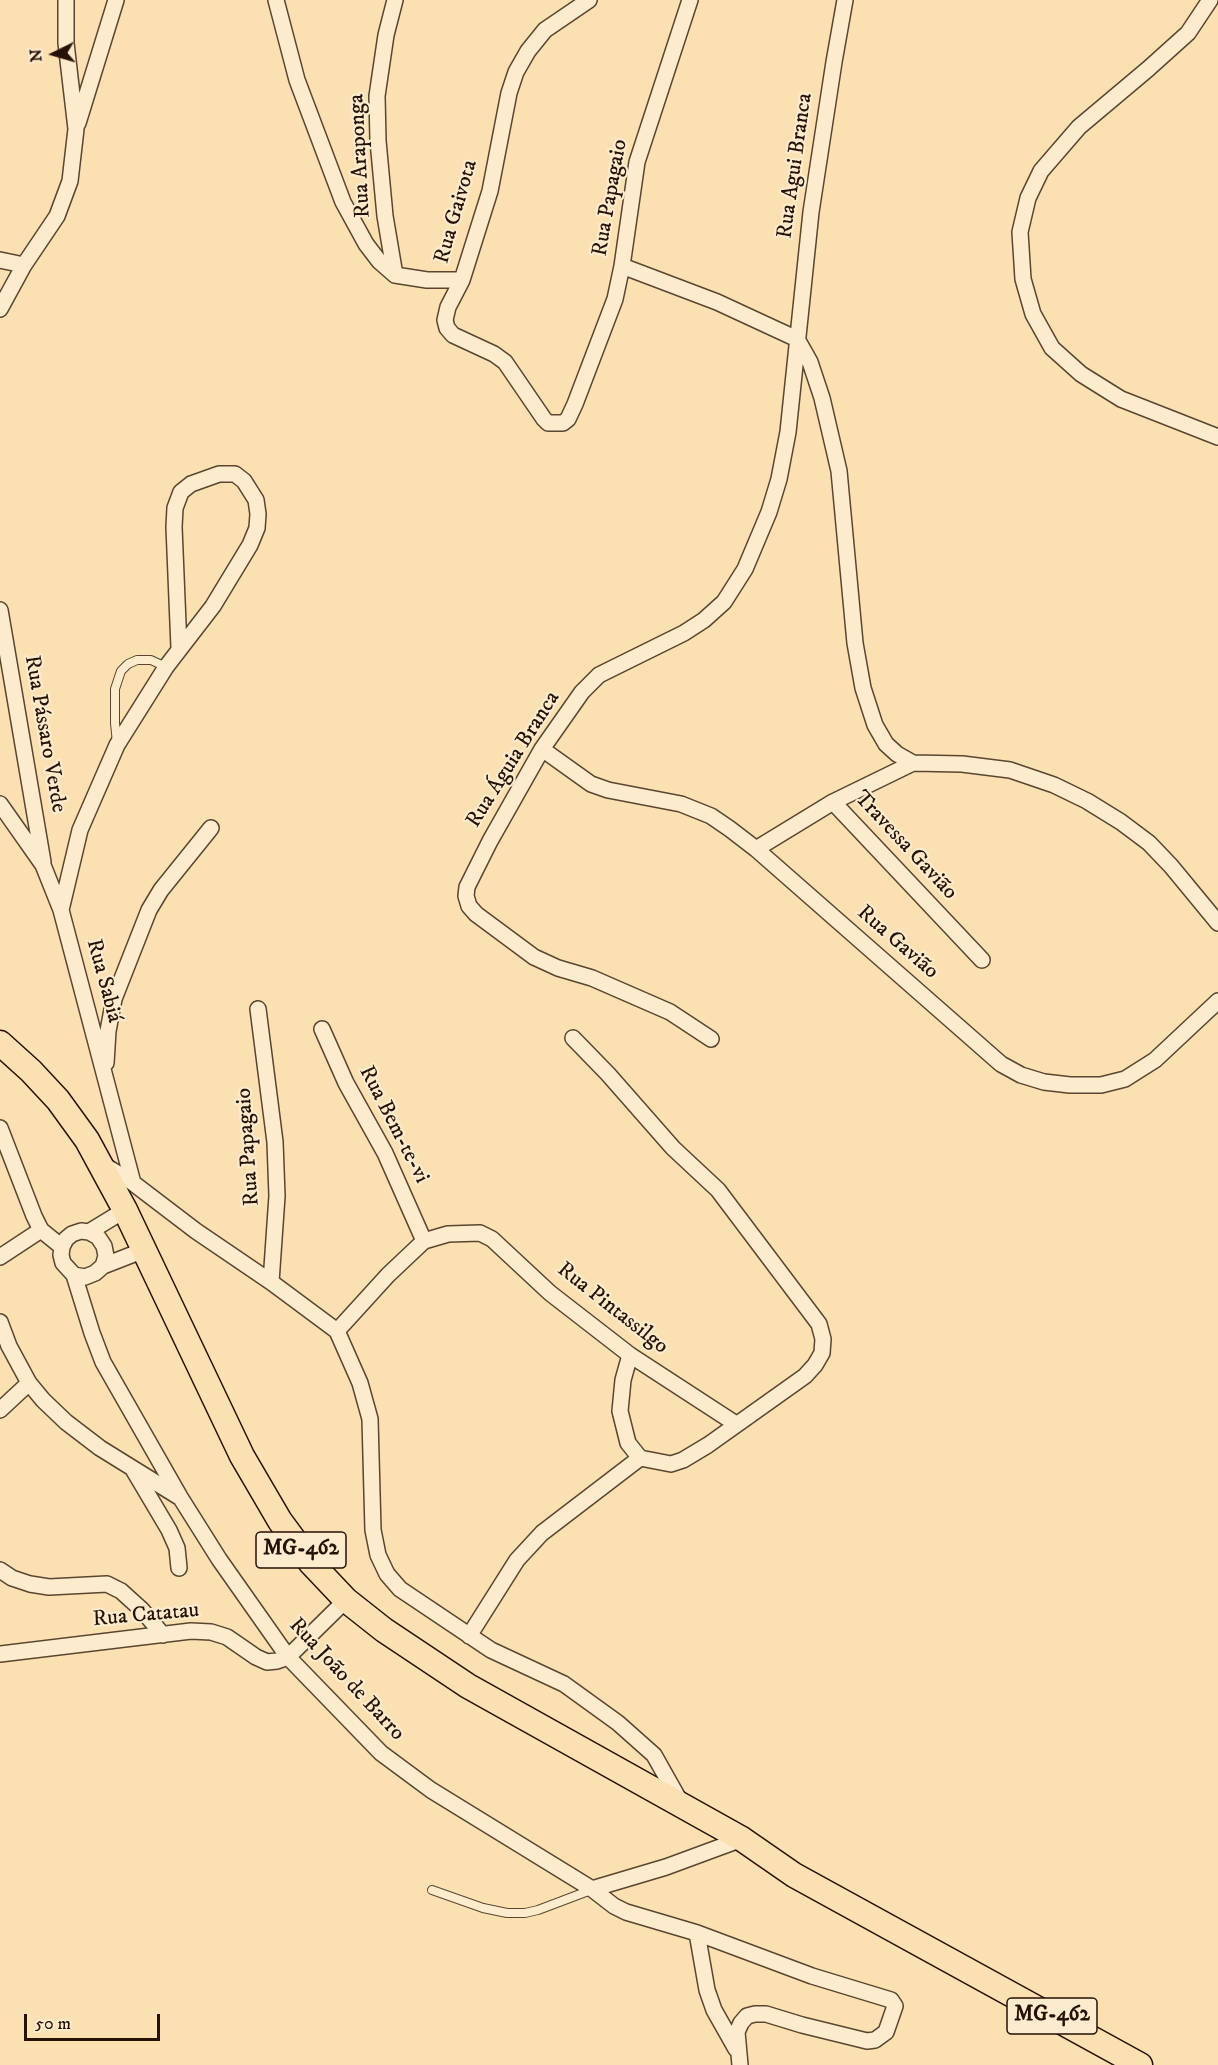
<!DOCTYPE html>
<html>
<head>
<meta charset="utf-8">
<style>
  body { margin:0 }
  #map { position:relative; width:1218px; height:2065px; overflow:hidden; background:#fbe0b1; font-family:"IM FELL DW Pica",serif }
  canvas { display:block }
  .north { position:absolute; left:24px; top:24px; width:60px; height:60px; -webkit-text-stroke:4px #fcebcc; paint-order:stroke; rotate:265deg; font-size:16px; font-weight:700; line-height:24px; text-align:center; color:#251105 }
  .north::after { content:''; display:block; margin:auto; width:21px; height:27px; background:#251105; clip-path:polygon(50% 0,100% 100%,50% 72%,0 100%) }
  .scale { position:absolute; left:24px; top:2014px; width:136px; height:27px; box-sizing:border-box; border:3px solid #251105; border-top:0; padding-left:8px; font-size:18px; line-height:21px; white-space:nowrap; color:#251105; -webkit-text-stroke:4px #fcebcc; paint-order:stroke }
</style>
</head>
<body>
<div id="map">
<canvas width="1218" height="2065"></canvas>
<div class="north">N</div>
<div class="scale">50 m</div>
</div>
<script>
const ctx = document.querySelector('canvas').getContext('2d');
ctx.lineJoin = 'round';
const poly = rows => new Path2D(rows.map(r => 'M' + r).join(''));
function stroke(path, color, width, dash) { ctx.strokeStyle = color; ctx.lineWidth = width; ctx.lineCap = dash ? 'butt' : 'round'; ctx.setLineDash(dash || []); ctx.stroke(path); }
function drawText(font, color, halo, rows, align = 'center') {
  ctx.font = font + ' "IM FELL DW Pica",serif'; ctx.lineWidth = 4.5; ctx.setLineDash([]); ctx.textBaseline = 'middle'; ctx.strokeStyle = halo; ctx.fillStyle = color; for (const [text, x, y, turn = 0] of rows) {
    ctx.save(); ctx.translate(x, y); ctx.rotate((+turn || 0) * Math.PI / 180); ctx.textAlign = isNaN(turn) ? turn : align; if (halo) ctx.strokeText(text, 0, 0); ctx.fillText(text, 0, 0); ctx.restore();
  }
}
const service = poly([
  [117,743,115,723,115,689,121,671,128,664,137,660,151,660,166,667],
  [432,1890,483,1908,507,1913,525,1913,538,1910,591,1890]
]);
const minor = poly([
  [276,0,297,80,343,202,366,244,379,261,395,275,427,280,462,280,490,191,509,93,516,72,528,51,545,30,589,0],
  [1210,0,1188,33,1148,69,1079,127,1041,171,1028,198,1020,232,1023,279,1033,314,1052,348,1081,374,1121,399,1218,437],
  [78,123,116,0],
  [0,260,24,265],
  [622,266,717,302,797,339],
  [395,275,385,216,378,141,377,96,386,35,395,0],
  [462,280,448,307,445,320,447,328,453,335,494,354,505,362,544,419,548,423,563,423,568,419,575,404,615,299,622,266,637,162,690,0],
  [0,309,24,265,57,216,70,181,76,129,66,43,66,0],
  [797,339,810,362,822,398,839,471,855,643,863,688,875,725,886,744,897,754,913,763,962,764,1010,770,1054,785,1087,801,1121,822,1149,843,1171,866,1218,923],
  [0,610,43,862],
  [542,749,591,784,608,790,681,804,711,816,730,829,756,849,1001,1064,1021,1075,1044,1082,1070,1085,1101,1085,1125,1079,1155,1060,1218,1001],
  [833,802,982,960],
  [0,804,43,865,61,910,133,1183],
  [756,849,833,802,913,763],
  [61,910,80,830,117,745,166,667,213,606,250,545,257,528,258,514,256,500,244,481,235,474,219,474,191,484,181,492,175,508,174,527,179,648],
  [258,1009,275,1142,277,1196,271,1282],
  [322,1029,346,1083,385,1153,424,1241],
  [573,1038,608,1074,673,1148,718,1190,819,1324,823,1339,822,1353,815,1365,805,1376,708,1445,683,1460,671,1464,640,1458,628,1443,620,1411,623,1380,630,1355],
  [711,1039,670,1012,592,978,558,968,534,957,476,914,469,906,466,896,467,887,490,841,542,749,582,692,599,675,684,633,704,620,724,602,745,569,769,512,779,479,788,432,811,212,834,62,845,0],
  [106,1063,108,1031,114,999,149,910,161,890,211,828],
  [0,1128,34,1216,41,1230,62,1247],
  [104,1165,133,1183,196,1231,271,1282,337,1331,360,1383,370,1419,373,1530,378,1555,387,1574,400,1589,491,1650,564,1684,618,1723,654,1755,681,1803],
  [89,1232,125,1210],
  [0,1257,41,1230],
  [103,1266,144,1250],
  [74,1275,85,1277,95,1273,103,1266,106,1256,104,1246,98,1237,89,1232,81,1231,72,1234,66,1239,62,1247,61,1255,63,1263,74,1275,92,1333,103,1362,180,1497,219,1559,288,1657,381,1753,431,1790,592,1889,614,1906,626,1912,697,1933,812,1976,891,2000,895,2006,886,2032,875,2040,867,2041,802,2025,766,2014,755,2014,747,2016,741,2023,737,2032,740,2065],
  [0,1322,9,1346,29,1383,43,1400,66,1422,100,1448,179,1497],
  [337,1331,388,1275,424,1241,448,1234,480,1233,492,1239,550,1293,630,1355,736,1424],
  [0,1410,29,1383],
  [134,1471,169,1530,177,1548,179,1568],
  [0,1570,12,1578,30,1584,49,1587,107,1584,121,1591,142,1610,163,1635],
  [469,1636,517,1560,542,1533,640,1458],
  [0,1654,191,1631,211,1632,227,1637,256,1657,267,1662,277,1661,288,1657,346,1600],
  [592,1889,666,1867,742,1839],
  [697,1933,707,1990,714,2010,736,2049]
]);
const primary = poly([
  [0,1043,31,1071,58,1100,87,1140,125,1210,242,1456,280,1521,311,1563,346,1600,384,1630,468,1686,742,1839,794,1875,1140,2065]
]);
stroke(service, '#5a4530', 10);
stroke(minor, '#5a4530', 18);
stroke(primary, '#251105', 27);
stroke(service, '#fcebcc', 8);
stroke(minor, '#fcebcc', 15);
stroke(primary, '#fbe0b1', 24);
for (const [x, y, w] of [
  [301,1550,90],
  [1052,2016,90]
]) { const box = new Path2D(); box.roundRect(x - w / 2, y - 18, w, 36, 4.5); ctx.fillStyle = '#fcebcc'; ctx.fill(box); stroke(box, '#251105', 1.5); }
drawText('bold 21px', '#251105', null, [
  ["MG-462",301,1550],
  ["MG-462",1052,2016]
]);
drawText('22px', '#251105', '#fcebcc', [
  ["Rua Araponga",361,156,-93],
  ["Rua Agui Branca",796,166,-82],
  ["Rua Papagaio",611,198,-80],
  ["Rua Gaivota",457,212,-74],
  ["Rua Pássaro Verde",44,734,80],
  ["Rua Águia Branca",514,760,-58],
  ["Travessa Gavião",905,846,47],
  ["Rua Gavião",897,943,41],
  ["Rua Sabiá",103,981,75],
  ["Rua Bem-te-vi",393,1125,63],
  ["Rua Papagaio",249,1147,-94],
  ["Rua Pintassilgo",612,1309,38],
  ["Rua Catatau",146,1616,-5],
  ["Rua João de Barro",346,1680,47]
]);
</script>
</body>
</html>
